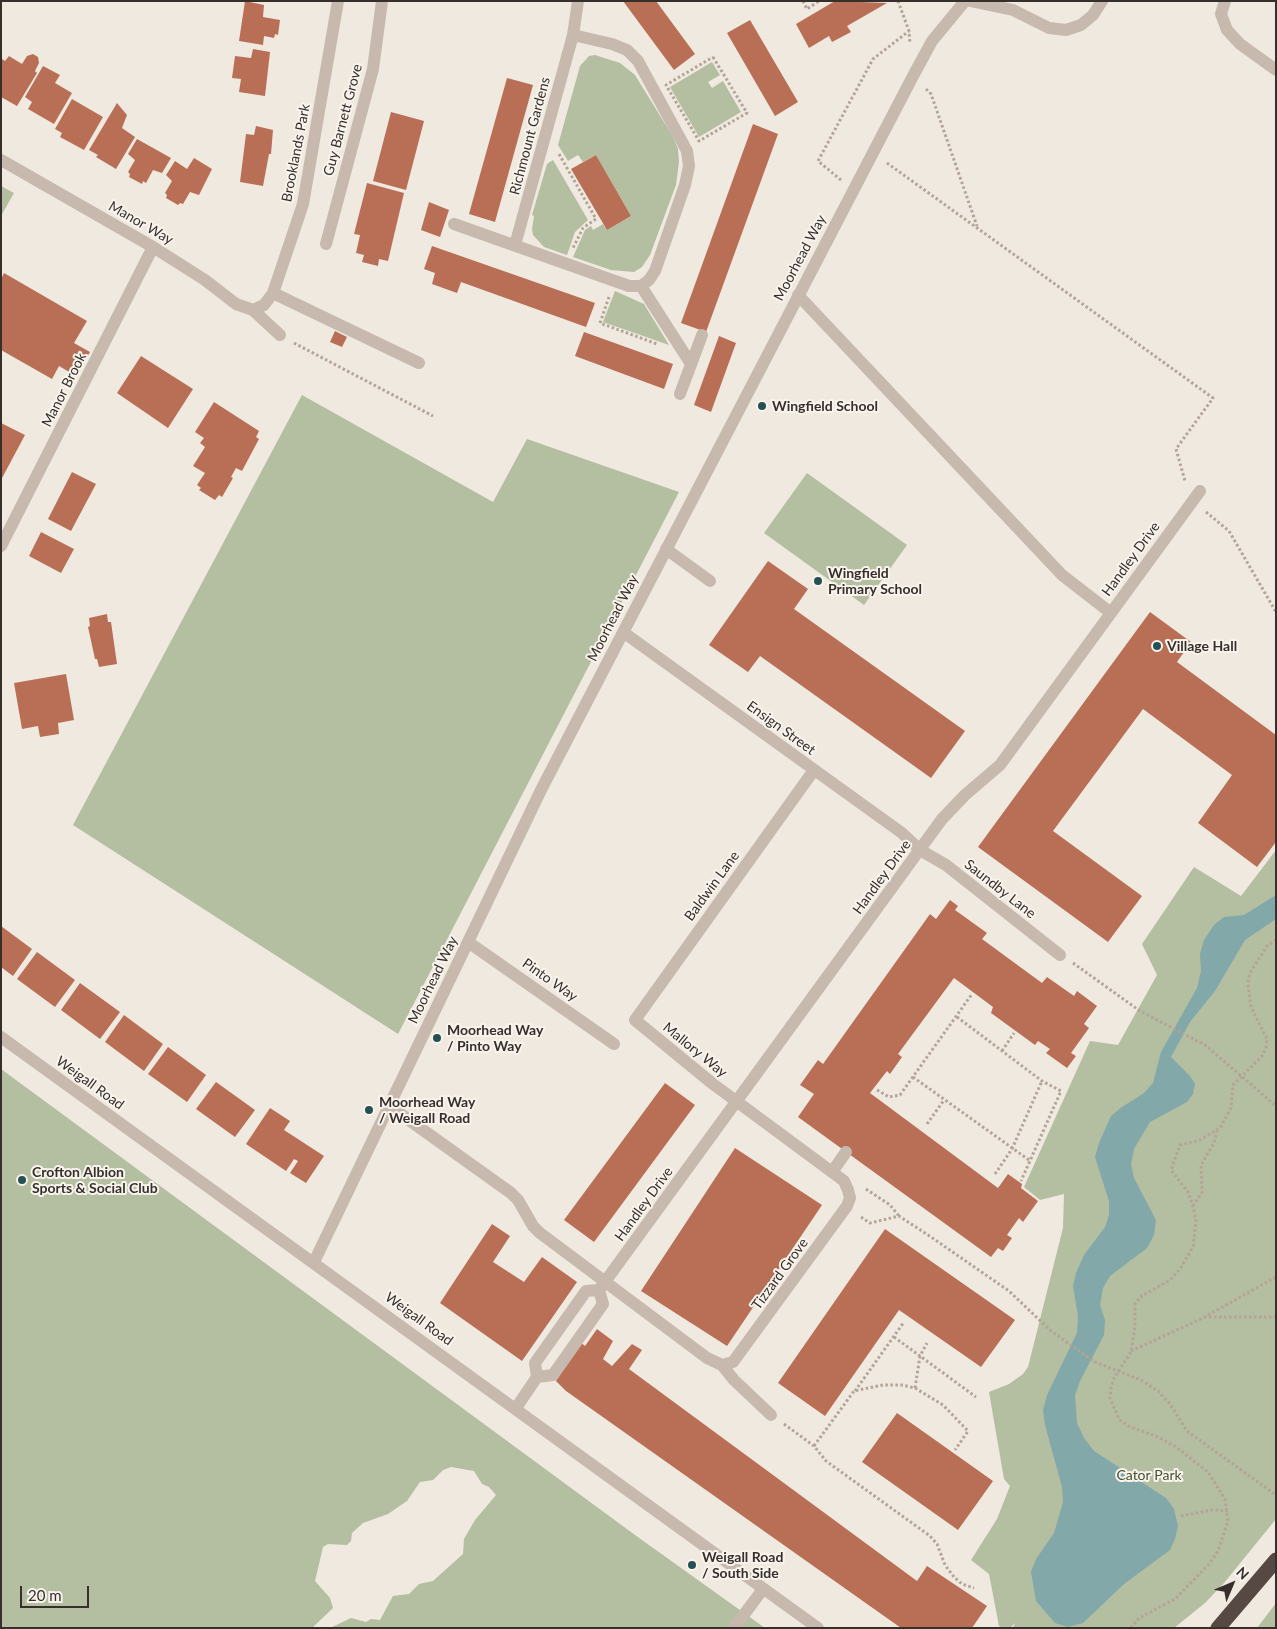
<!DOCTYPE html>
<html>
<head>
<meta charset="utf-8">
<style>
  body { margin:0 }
  #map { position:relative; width:1277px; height:1629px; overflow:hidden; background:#f0e9e0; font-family:Lato,sans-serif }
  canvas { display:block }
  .frame { position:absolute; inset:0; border:2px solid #372f2b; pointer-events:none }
  .north { position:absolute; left:1207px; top:1559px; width:50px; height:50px; -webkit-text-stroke:4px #f8f3ec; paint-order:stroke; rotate:45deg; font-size:14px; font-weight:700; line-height:20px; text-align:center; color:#372f2b }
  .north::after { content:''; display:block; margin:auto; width:18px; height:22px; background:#372f2b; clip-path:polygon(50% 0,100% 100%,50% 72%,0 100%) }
  .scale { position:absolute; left:20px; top:1586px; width:69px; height:22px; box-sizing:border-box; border:2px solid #372f2b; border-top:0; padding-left:6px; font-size:15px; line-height:18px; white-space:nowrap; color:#372f2b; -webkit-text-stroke:4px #f8f3ec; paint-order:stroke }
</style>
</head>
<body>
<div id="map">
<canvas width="1277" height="1629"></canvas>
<div class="frame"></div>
<div class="north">N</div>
<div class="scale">20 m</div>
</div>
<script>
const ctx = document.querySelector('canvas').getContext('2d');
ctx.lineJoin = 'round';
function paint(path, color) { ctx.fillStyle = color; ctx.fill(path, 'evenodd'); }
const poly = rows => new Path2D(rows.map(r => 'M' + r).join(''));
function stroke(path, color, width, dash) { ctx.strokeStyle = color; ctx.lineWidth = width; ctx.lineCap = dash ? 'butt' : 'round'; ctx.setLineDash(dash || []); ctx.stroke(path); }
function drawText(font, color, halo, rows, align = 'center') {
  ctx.font = font + ' Lato,sans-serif'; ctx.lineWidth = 4; ctx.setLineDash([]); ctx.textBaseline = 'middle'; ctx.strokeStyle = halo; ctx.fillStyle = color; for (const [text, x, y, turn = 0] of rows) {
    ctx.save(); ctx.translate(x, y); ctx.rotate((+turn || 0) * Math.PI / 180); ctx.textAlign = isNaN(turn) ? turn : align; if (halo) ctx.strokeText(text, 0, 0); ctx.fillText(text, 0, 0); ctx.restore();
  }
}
paint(poly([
  [595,55,620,63,635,75,672,135,678,149,679,162,676,185,650,255,642,267,634,272,611,270,573,257,585,230,591,226,593,230,603,224,607,230,631,216,596,155,583,162,578,155,568,161,558,145,580,66,589,56],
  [712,62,720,75,708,82,712,88,723,81,741,112,699,137,670,87],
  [553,160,588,220,575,232,567,255,544,247,533,235,532,229,534,216,532,215,547,164],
  [1,186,14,193,1,216],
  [615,291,644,304,669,345,603,322],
  [302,395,493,502,527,439,679,492,398,1034,73,825],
  [807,473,907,545,864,605,764,533],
  [1276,850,1276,1519,1224,1583,1205,1603,1174,1628,1013,1628,1015,1623,1010,1628,1003,1628,999,1626,989,1574,971,1560,997,1519,1010,1486,1004,1479,989,1392,1009,1384,1023,1374,1028,1367,1063,1228,1064,1194,1040,1200,1024,1187,1090,1041,1118,1045,1157,975,1142,944,1194,867,1241,896],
  [1,1069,635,1535,765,1628,330,1628,351,1618,366,1622,371,1619,380,1620,393,1596,409,1594,419,1584,433,1581,463,1554,464,1539,475,1520,496,1495,489,1487,482,1484,474,1471,451,1467,443,1470,433,1480,420,1482,407,1501,388,1514,363,1523,352,1533,351,1541,347,1545,328,1544,323,1547,315,1581,330,1598,333,1608,312,1628,1,1628],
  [1276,1603,1276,1628,1257,1628]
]), '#b4bea1');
paint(poly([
  [1276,895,1276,919,1245,940,1215,991,1190,1022,1171,1057,1190,1076,1195,1084,1193,1094,1187,1102,1150,1122,1134,1149,1131,1164,1134,1178,1156,1220,1154,1235,1147,1248,1110,1276,1103,1288,1100,1305,1105,1320,1104,1335,1080,1381,1075,1395,1077,1423,1084,1438,1094,1451,1166,1498,1174,1509,1178,1526,1175,1539,1170,1550,1124,1584,1083,1623,1068,1627,1055,1623,1036,1601,1031,1572,1036,1559,1054,1533,1063,1502,1062,1487,1045,1425,1043,1410,1047,1395,1077,1333,1078,1316,1073,1286,1076,1273,1084,1255,1105,1227,1109,1215,1109,1201,1095,1157,1099,1143,1111,1116,1122,1107,1144,1093,1153,1083,1161,1052,1197,988,1201,971,1200,954,1204,940,1214,925,1224,917,1244,915]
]), '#82a8aa');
paint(poly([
  [245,1,264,5,263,17,280,20,278,35,275,34,274,38,264,36,263,45,239,41],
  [623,1,656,1,695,54,674,70],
  [835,1,887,3,847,26,851,32,832,42,829,36,809,48,796,24],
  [750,20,798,102,775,116,727,33],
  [253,49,270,52,265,96,239,92,241,79,232,78,235,56,251,58],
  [33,54,38,57,39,63,35,71,37,73,17,106,1,97,1,61,2,59,5,61,9,56,22,64,27,56],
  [43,66,60,75,55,83,72,93,54,124,28,109,32,102,25,97],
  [507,78,533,85,495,222,469,214],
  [72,99,103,117,84,150,60,137,62,133,55,129],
  [117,103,127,115,122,128,135,137,116,169,96,157,98,155,89,150],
  [391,112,424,121,406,190,373,181],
  [753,124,778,134,706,332,681,323],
  [256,126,273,130,271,154,269,154,263,186,240,182,246,134,254,135],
  [137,139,171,158,162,173,153,170,146,183,143,181,142,184,129,177,130,174,128,172,135,160,128,154],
  [596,155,631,216,607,230,571,169],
  [194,158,212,169,199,195,190,192,183,204,180,203,178,205,166,198,167,195,165,193,172,181,166,175,175,161,187,169],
  [367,183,404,193,388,261,379,259,378,266,362,262,364,255,356,253,360,235,354,234],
  [429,202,449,210,440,237,421,230],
  [432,246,595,303,586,327,461,282,457,293,432,284,435,273,424,269],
  [4,273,87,321,74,343,90,352,76,376,59,366,52,379,1,350,1,279],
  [335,331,347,337,342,347,330,342],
  [584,332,673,364,664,389,575,356],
  [719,336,736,343,711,412,694,405],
  [141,356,193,389,168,428,117,393],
  [214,402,259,431,256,437,259,439,242,471,236,468,231,477,233,478,222,497,219,495,215,500,199,490,201,488,197,485,205,473,193,466,205,447,200,443,204,438,195,432],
  [1,423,25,435,1,480],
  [72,472,96,484,71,531,48,519],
  [41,532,74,549,61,573,29,556],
  [768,561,808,589,794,609,965,731,931,778,760,656,748,672,709,645],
  [1150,612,1191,642,1177,662,1276,735,1276,842,1257,867,1198,823,1232,775,1143,709,1053,831,1142,896,1108,942,978,847],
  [107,614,108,622,111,622,117,664,99,667,97,659,95,659,88,627,90,626,89,618],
  [66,674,74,720,58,723,59,734,40,737,38,726,22,729,14,683],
  [950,900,958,906,955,910,987,933,982,939,1042,983,1047,977,1074,996,1077,991,1097,1006,1084,1024,1089,1028,1071,1053,1076,1056,1067,1068,1046,1053,1050,1049,1038,1041,1035,1045,991,1013,993,1007,954,978,898,1054,902,1057,890,1074,887,1071,870,1093,998,1188,1008,1174,1022,1184,1021,1188,1038,1201,1023,1222,1019,1218,1007,1235,1012,1238,1003,1251,998,1248,991,1257,798,1117,814,1094,800,1085,818,1060,823,1064,930,914,936,919],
  [1,926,32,949,13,976,1,967],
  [37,952,75,980,55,1007,17,979],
  [80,983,120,1012,100,1039,61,1010],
  [124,1015,163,1044,144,1071,105,1042],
  [168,1047,206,1075,187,1102,148,1074],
  [216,1082,255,1110,235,1137,196,1109],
  [665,1083,695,1105,594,1242,564,1220],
  [270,1108,290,1121,284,1130,324,1156,306,1183,290,1173,298,1161,294,1159,286,1171,246,1144],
  [735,1148,822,1205,727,1346,641,1291],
  [492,1224,510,1236,493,1262,524,1282,542,1257,577,1282,522,1361,440,1303],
  [885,1229,1015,1320,981,1367,899,1310,825,1416,778,1383],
  [597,1329,613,1341,603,1359,612,1366,632,1344,642,1350,629,1369,917,1581,927,1566,987,1606,972,1628,901,1628,566,1391,556,1381,579,1341,585,1346],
  [897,1413,993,1481,958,1530,862,1462]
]), '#b96f56');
stroke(poly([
  [803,1,807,9,819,1],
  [898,1,909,31,910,44],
  [713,57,747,113,699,141,666,85,713,57],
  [926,89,931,94,977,226],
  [559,154,596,219,583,228,573,248],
  [887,163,1213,398,1176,449,1185,481],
  [841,180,818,161,873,59,909,31],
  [609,297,600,323,657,344],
  [294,343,433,416],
  [1206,512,1229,531,1276,612],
  [1073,963,1140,1011,1205,1045,1276,1106],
  [957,1017,1042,1081,1061,1091,1021,1181],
  [1002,1051,1014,1033],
  [913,1077,1029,1160],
  [877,1090,889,1097,900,1095,972,994],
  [927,1124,944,1100],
  [995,1174,1012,1149,1042,1081],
  [866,1189,890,1205,899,1216],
  [1193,1206,1202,1192,1201,1165,1214,1143,1217,1131],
  [861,1217,870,1223,899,1216,931,1237,1009,1291,1051,1331,1095,1362,1141,1380,1158,1391,1170,1404,1187,1431,1276,1495],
  [1204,1317,1276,1317],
  [894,1337,920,1356,927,1343],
  [1131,1351,1201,1319,1276,1277],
  [915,1388,920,1356,976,1397],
  [855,1391,904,1322],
  [784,1424,814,1446,826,1461,930,1536,937,1544,945,1565,954,1577,962,1584,974,1588],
  [814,1446,854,1391,883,1385,902,1385,915,1388,943,1405,968,1431,955,1450],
  [1181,1516,1212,1510,1228,1511],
  [1131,1628,1139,1618,1175,1599,1210,1563,1218,1551,1228,1521,1225,1499,1208,1472,1176,1447,1158,1437,1128,1426,1119,1419,1110,1398,1111,1388,1114,1378,1131,1352,1135,1326,1135,1304,1140,1297,1170,1280,1180,1269,1193,1247,1196,1221,1193,1206,1188,1192,1171,1170,1180,1145,1200,1140,1220,1128,1231,1108,1233,1085,1262,1056,1266,1048,1267,1039,1251,1007,1248,984,1250,973,1267,946,1276,940]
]), '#b3a497', 3, [2.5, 2.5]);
stroke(poly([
  [970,1,1013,10,1049,28,1066,30,1081,25,1093,15,1102,1],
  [1225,1,1221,14,1227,30,1240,44,1276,70],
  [1,160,153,247,205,280,236,304,253,310,264,305,273,293,303,204,338,1],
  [454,224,629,286,641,286,649,280,655,271,685,185,689,166,687,151,638,61,627,50,612,44,573,35],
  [326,244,373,69,382,1],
  [515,245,573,35,578,1],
  [641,286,691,364],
  [273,293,419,363],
  [798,295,1062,575,1111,613],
  [253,310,280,335],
  [680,394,702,335],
  [1,546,153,247],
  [666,549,710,581],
  [623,632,902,833,920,850,946,865,1060,955],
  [468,942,614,1044],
  [1,1037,818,1628],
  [388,1105,511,1193,518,1200,533,1226,540,1233,707,1358,722,1365,733,1362,847,1206,850,1198,848,1190,844,1181,832,1172,713,1084,635,1020,814,770],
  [832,1172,846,1152],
  [314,1262,542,788,913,76,932,41,965,1],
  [722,1365,734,1380,771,1415],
  [537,1377,553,1375,603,1304,599,1290],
  [516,1408,537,1377,535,1363,586,1291,599,1290,942,819,965,795,1000,765,1200,491],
  [734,1628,763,1589]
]), '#c7b9ad', 12);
stroke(poly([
  [1218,1628,1276,1560]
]), '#564943', 15);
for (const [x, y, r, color] of [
  [762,406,5,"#255054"],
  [818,581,5,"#255054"],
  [1157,646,5,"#255054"],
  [437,1038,5,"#255054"],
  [369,1110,5,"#255054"],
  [22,1180,5,"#255054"],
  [692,1565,5,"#255054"]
]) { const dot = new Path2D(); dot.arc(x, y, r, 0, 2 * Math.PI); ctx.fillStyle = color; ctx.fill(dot); stroke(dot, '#f8f3ec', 2); }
drawText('14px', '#372f2b', '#f8f3ec', [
  ["Guy Barnett Grove",343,120,-75],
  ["Richmount Gardens",530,136,-75],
  ["Brooklands Park",296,153,-79],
  ["Manor Way",141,223,30],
  ["Moorhead Way",800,258,-62],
  ["Manor Brook",64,390,-63],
  ["Handley Drive",1131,559,-54],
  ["Moorhead Way",613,618,-63],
  ["Ensign Street",781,728,36],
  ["Handley Drive",882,877,-54],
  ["Baldwin Lane",712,886,-54],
  ["Saundby Lane",1000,889,38],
  ["Moorhead Way",433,980,-64],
  ["Pinto Way",550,980,35],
  ["Mallory Way",695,1050,39],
  ["Weigall Road",90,1083,36],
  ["Handley Drive",644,1204,-54],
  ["Tizzard Grove",780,1274,-54],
  ["Weigall Road",419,1319,36]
]);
drawText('bold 14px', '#372f2b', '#f8f3ec', [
  ["Wingfield School",772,406],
  ["Wingfield",828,573],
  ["Primary School",828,589],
  ["Village Hall",1167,646],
  ["Moorhead Way",447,1030],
  ["/ Pinto Way",447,1046],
  ["Moorhead Way",379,1102],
  ["/ Weigall Road",379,1118],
  ["Crofton Albion",32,1172],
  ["Sports & Social Club",32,1188],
  ["Weigall Road",702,1557],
  ["/ South Side",702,1573]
], 'left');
drawText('14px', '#465231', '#f8f3ec', [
  ["Cator Park",1149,1475]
]);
</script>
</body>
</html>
